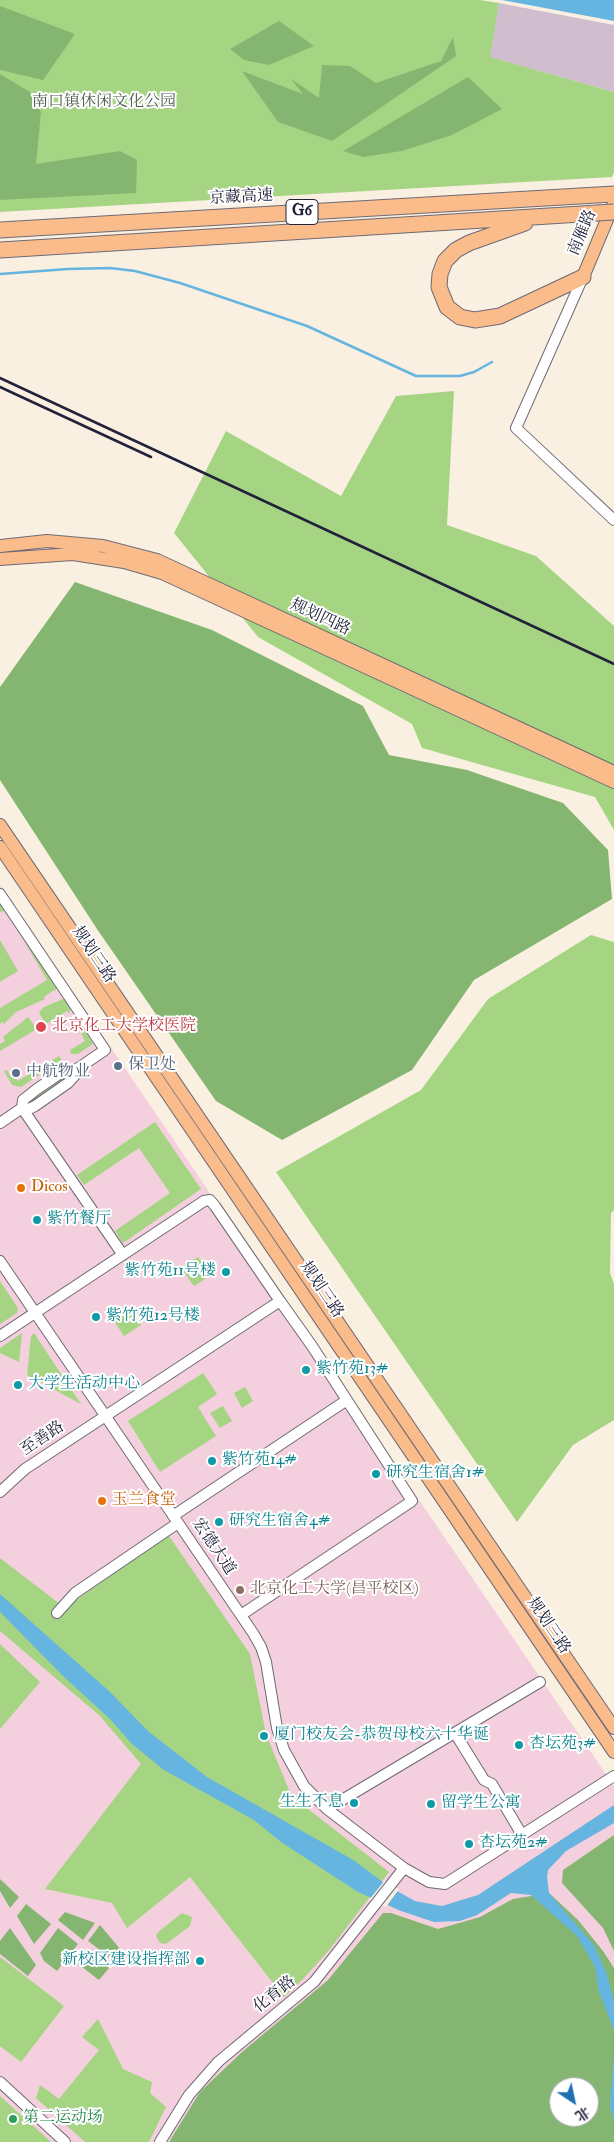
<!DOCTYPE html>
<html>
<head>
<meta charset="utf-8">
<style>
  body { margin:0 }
  #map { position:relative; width:614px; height:2142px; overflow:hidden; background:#faf0e2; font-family:"IM FELL Double Pica","Noto Serif SC",serif }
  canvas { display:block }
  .north { position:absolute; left:549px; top:2077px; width:50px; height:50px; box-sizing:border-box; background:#fff; border:1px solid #a7a7b1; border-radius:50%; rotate:146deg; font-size:14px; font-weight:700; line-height:20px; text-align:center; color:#22223b }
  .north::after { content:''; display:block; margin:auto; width:18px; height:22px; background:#1f6fb2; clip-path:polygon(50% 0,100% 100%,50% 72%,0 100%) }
</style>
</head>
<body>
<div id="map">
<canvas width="614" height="2142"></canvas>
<div class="north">北</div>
</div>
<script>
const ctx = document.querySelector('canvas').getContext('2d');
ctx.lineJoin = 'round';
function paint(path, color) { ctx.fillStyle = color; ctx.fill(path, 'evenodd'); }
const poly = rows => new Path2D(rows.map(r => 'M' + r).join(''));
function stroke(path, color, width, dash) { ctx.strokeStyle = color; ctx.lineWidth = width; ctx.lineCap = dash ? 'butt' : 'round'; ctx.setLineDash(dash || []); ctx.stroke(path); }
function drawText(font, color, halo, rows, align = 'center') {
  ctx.font = font + ' "IM FELL Double Pica","Noto Serif SC",serif'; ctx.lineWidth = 4; ctx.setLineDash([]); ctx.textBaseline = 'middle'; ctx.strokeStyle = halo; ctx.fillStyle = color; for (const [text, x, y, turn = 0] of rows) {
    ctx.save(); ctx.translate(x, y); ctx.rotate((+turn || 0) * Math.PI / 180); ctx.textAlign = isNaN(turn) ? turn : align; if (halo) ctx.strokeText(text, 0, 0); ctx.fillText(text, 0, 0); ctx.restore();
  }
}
paint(poly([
  [0,885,614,1786,614,2142,0,2142],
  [559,2087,589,2087,589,2117,559,2117]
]), '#f4cfdd');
paint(poly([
  [499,3,614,25,614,92,489,57]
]), '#d0bdcd');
paint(poly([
  [0,0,480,0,499,3,490,57,614,92,614,172,612,177,0,212],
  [454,391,447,525,536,556,614,626,614,830,595,797,422,748,412,724,258,637,174,533,226,431,341,496,396,396],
  [0,901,58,985,55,991,54,990,44,997,45,999,16,1012,4,1024,2,1022,0,1024,0,1008,47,980,6,910,0,912],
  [591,935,614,942,614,1210,611,1213,610,1273,614,1284,614,1420,573,1445,517,1522,276,1172,421,1090,488,999],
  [0,940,18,971,0,982],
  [63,999,68,1000,72,1005,69,1014,67,1011,46,1024,39,1013,41,1010,44,1007],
  [28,1017,37,1029,0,1051,0,1044,5,1041,3,1037],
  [85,1031,93,1044,78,1054,71,1054,70,1050,85,1041,81,1034],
  [59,1056,62,1060,21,1087,12,1085,4,1071,7,1070,11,1077,14,1076,18,1081],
  [67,1075,70,1076,33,1104,28,1104,28,1100],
  [155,1122,201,1189,123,1243,115,1231,170,1193,139,1148,84,1185,77,1175],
  [198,1257,211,1275,194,1286,181,1268],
  [0,1281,18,1308,17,1313,0,1324],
  [129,1307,141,1325,124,1336,112,1318],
  [22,1333,19,1362,0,1353,0,1348],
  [34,1333,81,1404,27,1375,31,1336],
  [203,1373,217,1394,198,1407,216,1436,160,1472,128,1421],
  [245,1387,253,1401,242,1408,234,1393],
  [223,1406,232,1421,220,1428,210,1413],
  [169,1536,250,1654,266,1734,289,1790,303,1805,389,1872,330,1949,304,1978,284,1997,190,1877,127,1928,112,1903,45,1889,141,1764,99,1715,0,1631,0,1558,65,1608,163,1539],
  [0,1644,40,1682,0,1729],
  [182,1913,192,1917,190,1926,166,1944,160,1943,156,1936,158,1932],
  [0,1957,64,2006,21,2062,0,2046],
  [98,2019,123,2069,152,2082,150,2093,166,2107,149,2142,85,2142,36,2098,40,2085,59,2099,99,2050,82,2037],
  [0,2096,51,2142,0,2142]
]), '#a5d583');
paint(poly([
  [0,6,75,34,43,80,0,70],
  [279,21,314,46,269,65,244,60,230,49],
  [453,37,456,56,332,141,278,122,242,71,303,94,291,79,319,98,322,65,350,66,376,83,441,61],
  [0,74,30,92,41,112,36,164,120,151,137,160,136,193,0,200],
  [468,77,502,109,452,135,402,151,363,157,343,151],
  [75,582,212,630,363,706,389,755,467,770,563,803,608,850,612,899,474,980,412,1070,282,1140,216,1101,97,929,0,780,0,687],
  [614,1835,614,1951,603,1928,562,1883,563,1870],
  [0,1879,19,1897,10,1908,0,1891],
  [549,1893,578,1920,603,1951,614,1968,614,2142,169,2142,200,2092,242,2052,328,1980,383,1913,391,1913,438,1929,480,1917,513,1899],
  [559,2087,589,2087,589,2117,559,2117],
  [26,1904,51,1924,34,1944,17,1916],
  [65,1912,95,1923,83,1940,58,1920],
  [100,1925,121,1950,113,1960,88,1941],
  [10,1928,36,1965,28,1976,0,1954,0,1941],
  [58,1928,78,1944,57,1971,44,1961,40,1953],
  [86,1950,109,1968,99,1980,77,1963]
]), '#84b671');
paint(poly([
  [502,0,614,0,614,21],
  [0,1594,109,1691,149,1732,207,1777,355,1861,388,1886,415,1901,442,1906,478,1895,614,1805,614,1823,566,1851,548,1870,547,1877,549,1893,594,1945,607,1974,614,2001,614,2044,614,2031,598,1989,595,1967,577,1936,531,1895,511,1893,477,1915,460,1921,434,1922,401,1911,358,1892,281,1842,254,1820,164,1770,132,1744,111,1720,62,1675,0,1612],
  [614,2053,614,2120,610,2107]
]), '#66b4e0');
paint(poly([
  [385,1880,399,1889,386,1907,369,1900]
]), '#faf0e2');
stroke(poly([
  [0,274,68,269,110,268,135,271,180,283,307,326,416,376,460,376,474,372,492,362]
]), '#66b4e0', 2.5);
const minor = poly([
  [583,277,516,428,614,520],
  [0,894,105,1050,77,1069,59,1074,37,1089,23,1100,22,1108,123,1255],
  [0,1123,22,1108,29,1109,35,1106,68,1083,76,1074,77,1069],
  [0,1261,253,1633,261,1647,266,1662,277,1728,284,1750,304,1786,327,1809,404,1868,429,1882,445,1884,614,1776],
  [0,1336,204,1201,210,1200,215,1206,280,1301],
  [0,1492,25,1469,280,1301,312,1346,412,1501,241,1615],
  [173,1516,347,1400],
  [57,1613,75,1593,178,1523],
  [455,1733,484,1780,492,1784,522,1835],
  [327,1809,540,1682],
  [0,2082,65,2142],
  [160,2142,189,2095,218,2062,314,1982,404,1868]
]);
const major = poly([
  [583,277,614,203],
  [0,546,47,541,103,546,157,560,614,772],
  [0,559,73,554,124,562,162,573,614,782],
  [0,825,614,1728],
  [0,847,614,1752]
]);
const highway = poly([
  [525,223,469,243,456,250,445,261,440,274,439,287,447,307,460,317,475,320,500,316,583,277],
  [0,230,614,194],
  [0,250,597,213]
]);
stroke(minor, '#6e6a75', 12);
stroke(major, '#6e6a75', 14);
stroke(highway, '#6e6a75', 17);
stroke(minor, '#fff', 10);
stroke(major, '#fabc8b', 12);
stroke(highway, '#fabc8b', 15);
stroke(poly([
  [0,378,614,664],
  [0,387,151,457]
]), '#22223b', 2.5);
const highwayBridge = poly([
  [597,213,614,212]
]);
stroke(highwayBridge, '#6e6a75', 17, []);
stroke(highwayBridge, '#fabc8b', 15);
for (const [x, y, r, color] of [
  [41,1027,6,"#e0444e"],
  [118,1066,5,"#5c6f8a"],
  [16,1073,5,"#5c6f8a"],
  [21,1188,5,"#e8710a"],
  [37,1220,5,"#0f9aa8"],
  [226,1272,5,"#0f9aa8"],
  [96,1317,5,"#0f9aa8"],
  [306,1370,5,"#0f9aa8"],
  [18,1385,5,"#0f9aa8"],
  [212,1461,5,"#0f9aa8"],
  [376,1474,5,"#0f9aa8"],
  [102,1501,5,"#e8710a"],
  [219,1522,5,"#0f9aa8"],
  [240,1590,5,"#8d6e63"],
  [264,1736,5,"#0f9aa8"],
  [519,1745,5,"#0f9aa8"],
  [354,1803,5,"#0f9aa8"],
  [431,1804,5,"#0f9aa8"],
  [469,1844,5,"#0f9aa8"],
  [200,1961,5,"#0f9aa8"],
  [13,2119,5,"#2e9e5b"]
]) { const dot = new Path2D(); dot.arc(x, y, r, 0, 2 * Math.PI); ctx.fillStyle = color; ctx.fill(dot); stroke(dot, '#fff', 2); }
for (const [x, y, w] of [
  [302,212,32]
]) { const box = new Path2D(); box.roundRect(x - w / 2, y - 12.5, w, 25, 4); ctx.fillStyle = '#fff'; ctx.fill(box); stroke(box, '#22223b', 1); }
drawText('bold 15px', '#22223b', null, [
  ["G6",302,212]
]);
drawText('16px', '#506154', '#fff', [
  ["南口镇休闲文化公园",104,103]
]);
drawText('16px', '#22223b', '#fff', [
  ["京藏高速",241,198,-3],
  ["南雁路",583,233,-67],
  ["规划四路",320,618,25],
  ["规划三路",93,955,56],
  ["规划三路",321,1290,56],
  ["至善路",43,1439,-34],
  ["宏德大道",213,1547,56],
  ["规划三路",548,1626,56],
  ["化育路",275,1995,-38]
]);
drawText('16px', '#be3a42', '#fff', [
  ["北京化工大学校医院",52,1027]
], 'left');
drawText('16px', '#4e5e75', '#fff', [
  ["保卫处",128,1066],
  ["中航物业",26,1073]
], 'left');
drawText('16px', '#c56008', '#fff', [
  ["Dicos",31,1188],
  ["玉兰食堂",112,1501]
], 'left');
drawText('16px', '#0d838f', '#fff', [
  ["紫竹餐厅",47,1220],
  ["紫竹苑11号楼",216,1272,"right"],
  ["紫竹苑12号楼",106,1317],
  ["紫竹苑13#",316,1370],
  ["大学生活动中心",28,1385],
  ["紫竹苑14#",222,1461],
  ["研究生宿舍1#",386,1474],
  ["研究生宿舍4#",229,1522],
  ["厦门校友会-恭贺母校六十华诞",274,1736],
  ["杏坛苑3#",529,1745],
  ["生生不息",344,1803,"right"],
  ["留学生公寓",441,1804],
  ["杏坛苑2#",479,1844],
  ["新校区建设指挥部",190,1961,"right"]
], 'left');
drawText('16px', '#785e54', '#fff', [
  ["北京化工大学(昌平校区)",250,1590]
], 'left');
drawText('16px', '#27864d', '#fff', [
  ["第二运动场",23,2119]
], 'left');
</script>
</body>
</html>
